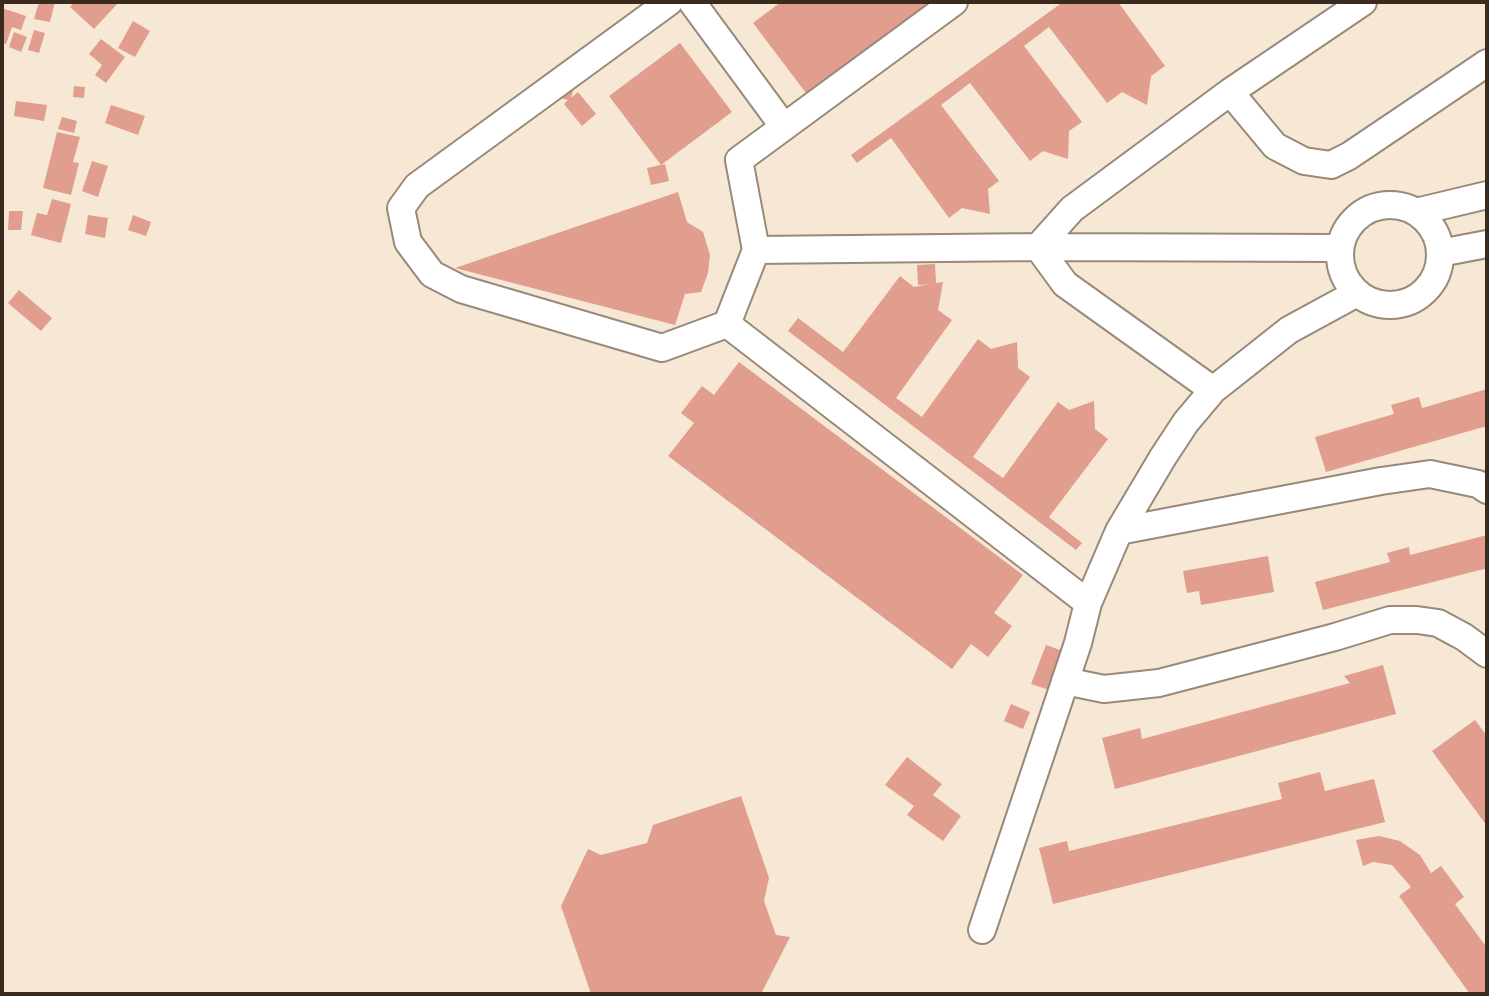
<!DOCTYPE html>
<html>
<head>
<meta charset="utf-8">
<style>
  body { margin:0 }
  #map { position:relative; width:1489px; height:996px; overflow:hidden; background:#f6e8d5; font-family:Caveat,sans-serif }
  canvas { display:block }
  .frame { position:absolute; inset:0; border:4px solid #3b2a1e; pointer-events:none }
</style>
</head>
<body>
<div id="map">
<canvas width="1489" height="996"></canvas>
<div class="frame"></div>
</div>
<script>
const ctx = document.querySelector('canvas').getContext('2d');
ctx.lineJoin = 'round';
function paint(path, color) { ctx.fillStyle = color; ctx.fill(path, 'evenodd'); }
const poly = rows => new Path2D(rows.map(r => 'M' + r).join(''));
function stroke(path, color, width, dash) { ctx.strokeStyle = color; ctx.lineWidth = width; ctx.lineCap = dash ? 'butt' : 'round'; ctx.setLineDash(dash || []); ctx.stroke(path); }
paint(poly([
  [39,2,55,2,50,22,34,19],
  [74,2,119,2,94,29,70,7],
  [781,2,934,2,809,97,753,23],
  [1063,2,1118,2,1165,66,1151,76,1147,105,1122,92,1107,103,1049,27,1024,46,1082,122,1069,131,1068,159,1043,151,1030,161,970,83,941,105,999,181,988,189,990,214,962,208,949,218,891,138,857,163,851,155],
  [2,8,26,16,21,30,12,27,6,44,2,43],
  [133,21,150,31,135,57,118,48],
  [34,30,45,33,39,53,28,50],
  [14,32,27,37,21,52,9,47],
  [101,39,125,57,106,83,95,75,102,65,89,54],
  [680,43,732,112,661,165,609,96],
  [576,81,571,98,578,92,596,114,582,126,564,104,568,100,553,96],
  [74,86,85,87,84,98,73,97],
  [16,101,47,105,44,121,14,116],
  [111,105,145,116,138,135,105,123],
  [62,117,77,121,74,133,58,129],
  [57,132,80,137,73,162,79,163,71,195,43,188],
  [92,161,108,166,98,197,82,191],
  [665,164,669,181,651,185,647,168],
  [678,192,687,222,703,232,710,255,708,273,701,292,685,294,675,325,455,268],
  [52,199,71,204,61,243,31,235,37,213,47,215],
  [9,211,23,211,21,230,8,230],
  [88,215,108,218,105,238,85,234],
  [133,215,151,222,146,236,128,230],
  [935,264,936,283,943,282,938,310,952,320,896,398,922,417,978,339,991,349,1017,342,1018,368,1030,377,973,457,1003,478,1058,402,1069,410,1094,401,1095,429,1108,439,1049,517,1082,543,1076,550,788,331,798,318,843,352,900,276,914,287,930,284,918,285,917,265],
  [19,290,52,318,41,331,8,303],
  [739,362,1023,575,994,613,1012,626,988,657,971,644,952,669,668,456,694,423,681,413,702,386,714,395],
  [1487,389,1487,426,1326,472,1315,437,1394,414,1391,405,1419,397,1422,408],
  [1487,535,1487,571,1484,569,1323,610,1315,582,1390,562,1387,553,1409,547,1410,555],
  [1268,556,1274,592,1201,605,1199,591,1187,593,1183,571],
  [1046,645,1063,651,1049,690,1031,684],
  [1383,665,1396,714,1115,789,1102,738,1140,728,1142,739,1350,683,1344,676],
  [1011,704,1030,712,1023,729,1004,721],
  [1475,720,1487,736,1487,826,1432,751],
  [907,757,942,784,933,795,961,816,943,841,907,815,914,806,885,785],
  [1320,772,1325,791,1374,779,1385,822,1053,904,1039,848,1067,841,1069,851,1282,799,1278,783],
  [741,796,769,878,764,901,776,935,790,937,761,994,591,994,561,906,588,849,601,855,647,843,653,825],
  [1379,836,1400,841,1420,855,1431,873,1441,866,1464,897,1455,904,1487,948,1487,994,1470,994,1399,896,1411,887,1392,865,1373,862,1363,866,1356,840]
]), '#e19d8d');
const street = poly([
  [669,2,417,186,401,208,408,242,432,274,461,289,662,348,727,324,756,250,739,160,954,2],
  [692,2,784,127],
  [1230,92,1275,146,1304,161,1331,165,1349,156,1487,63],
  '1340 255a50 50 0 1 1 100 0a50 50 0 1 1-100 0Z',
  [1416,212,1487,195],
  [756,250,1038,247,1340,248],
  [1440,253,1487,244],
  [727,324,1088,603],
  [1213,390,1065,284,1038,247,1072,209,1230,92,1363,2],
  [1119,531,1381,481,1430,474,1478,484,1487,490],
  [1065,681,1104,689,1159,683,1335,637,1390,620,1417,620,1438,623,1464,637,1487,654],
  [982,930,1078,643,1088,603,1119,531,1163,457,1186,422,1213,390,1289,330,1357,293]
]);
stroke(street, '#98897a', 30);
stroke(street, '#fff', 26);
</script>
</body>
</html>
